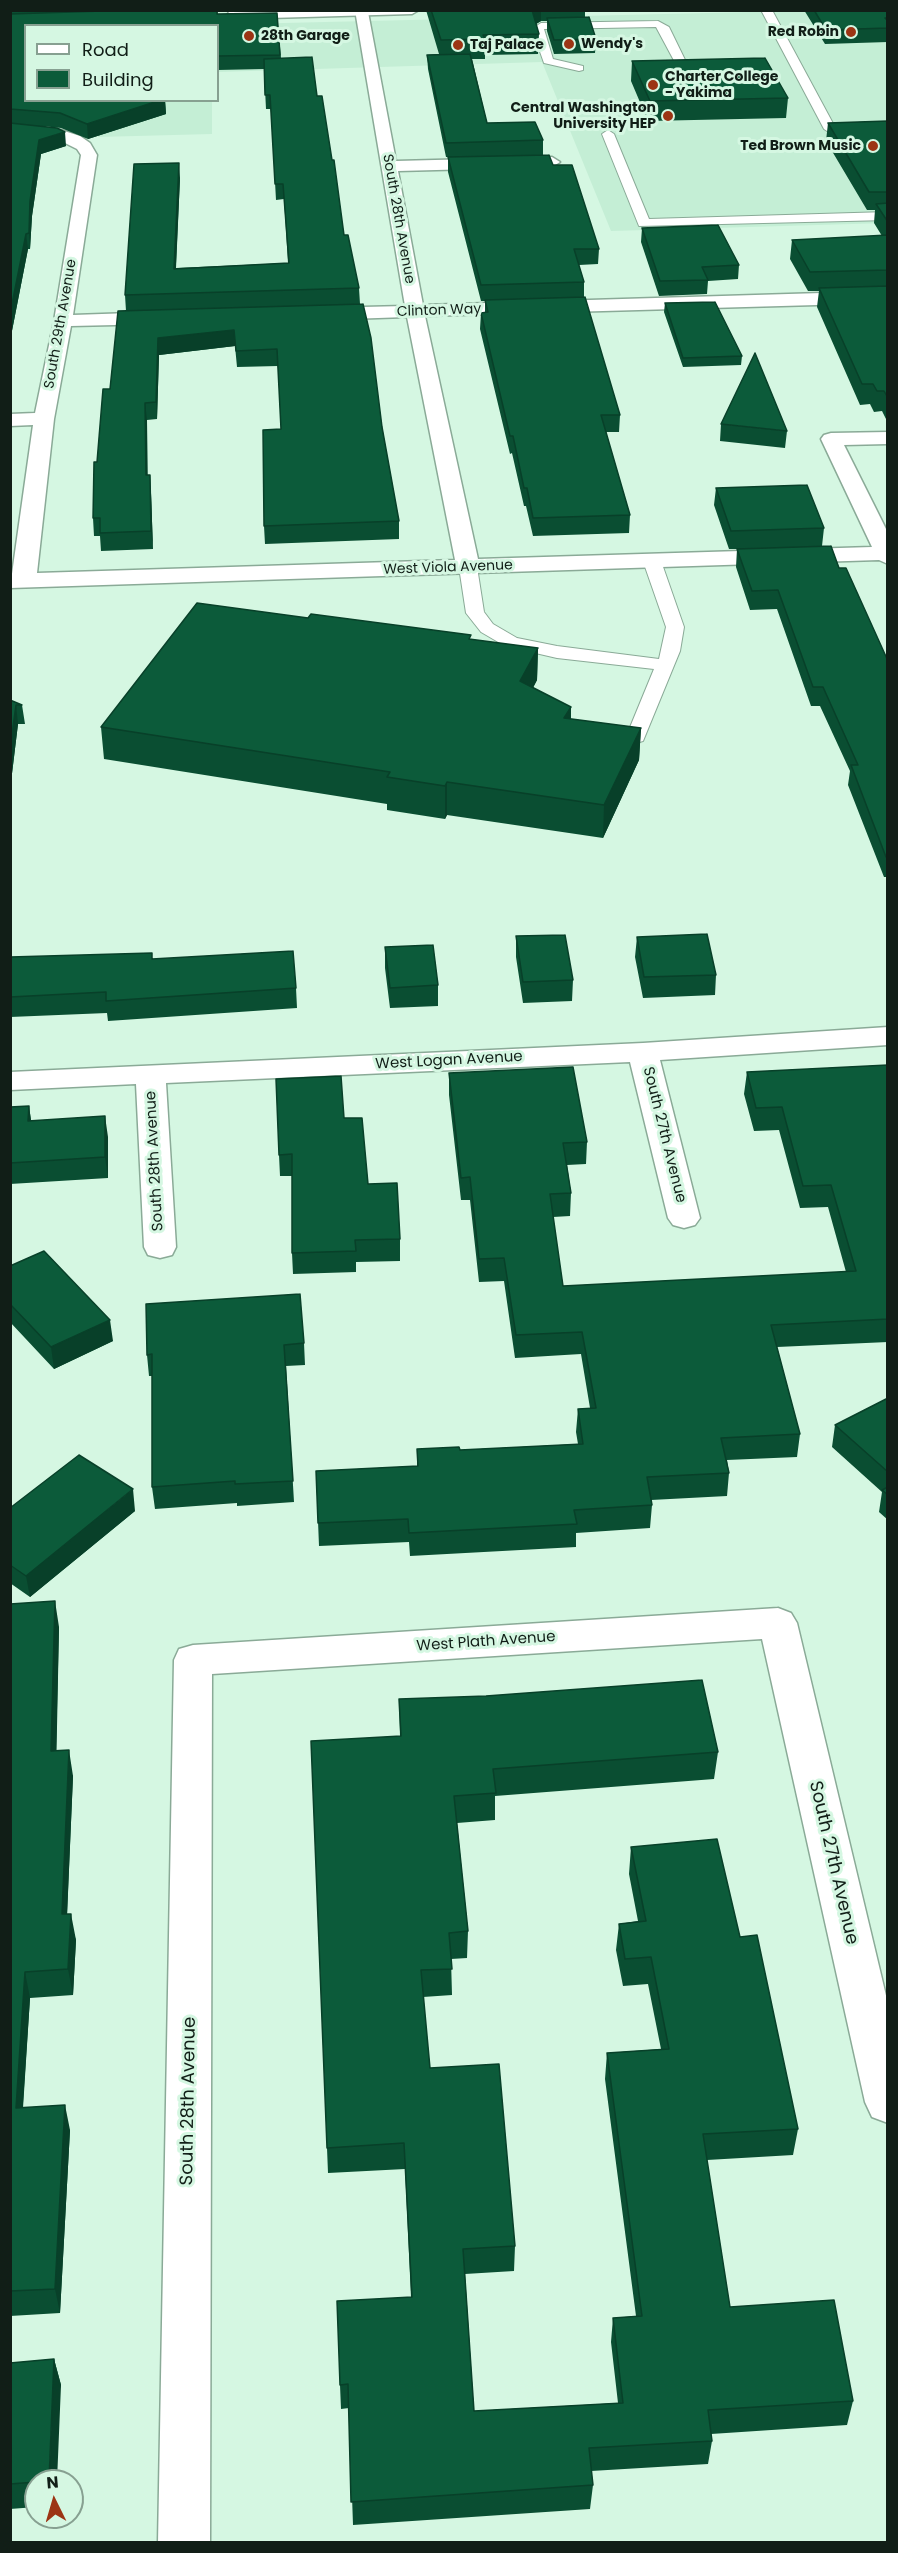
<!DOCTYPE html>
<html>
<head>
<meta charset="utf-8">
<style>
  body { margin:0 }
  #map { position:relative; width:898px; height:2553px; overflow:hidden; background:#d5f7e2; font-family:Poppins,sans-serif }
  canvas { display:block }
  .frame { position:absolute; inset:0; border:12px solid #111e17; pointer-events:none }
  .legend { position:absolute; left:24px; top:24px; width:195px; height:78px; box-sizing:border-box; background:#d5f7e2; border:2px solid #87a091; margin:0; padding:8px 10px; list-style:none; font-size:18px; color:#111e17 }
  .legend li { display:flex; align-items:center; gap:12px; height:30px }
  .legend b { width:30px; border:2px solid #87a091 }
  .north { position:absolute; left:24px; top:2469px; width:60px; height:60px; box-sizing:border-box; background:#d5f7e2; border:2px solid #87a091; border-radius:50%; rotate:355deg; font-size:16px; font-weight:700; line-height:24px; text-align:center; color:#111e17 }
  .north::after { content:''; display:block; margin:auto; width:21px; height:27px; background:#9c3414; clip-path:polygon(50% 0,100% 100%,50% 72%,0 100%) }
</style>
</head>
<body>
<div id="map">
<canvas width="898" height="2553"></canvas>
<div class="frame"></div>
<ul class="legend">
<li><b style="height:8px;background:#fff"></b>Road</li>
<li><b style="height:16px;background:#0c5b3a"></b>Building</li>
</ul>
<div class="north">N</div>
</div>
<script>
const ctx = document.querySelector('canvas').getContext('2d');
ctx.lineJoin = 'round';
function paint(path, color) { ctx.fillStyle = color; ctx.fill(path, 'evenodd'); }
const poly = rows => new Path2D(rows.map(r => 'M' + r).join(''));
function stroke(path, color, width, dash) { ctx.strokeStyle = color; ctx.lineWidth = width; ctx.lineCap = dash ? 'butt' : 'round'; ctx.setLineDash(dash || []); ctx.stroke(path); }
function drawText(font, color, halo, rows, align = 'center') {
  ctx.font = font + ' Poppins,sans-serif'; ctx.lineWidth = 6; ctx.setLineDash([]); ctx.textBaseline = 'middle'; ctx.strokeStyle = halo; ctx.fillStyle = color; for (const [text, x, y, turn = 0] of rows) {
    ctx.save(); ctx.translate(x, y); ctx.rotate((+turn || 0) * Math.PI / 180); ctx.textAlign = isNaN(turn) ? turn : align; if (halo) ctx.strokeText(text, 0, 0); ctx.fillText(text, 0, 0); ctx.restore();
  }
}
paint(poly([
  [792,11,887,11,887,223,611,231,542,62,218,72,218,26,156,26],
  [107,101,212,101,212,134,98,137]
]), '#c4eed5');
const service = poly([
  [761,10,772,10,836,129,834,132,830,133,824,129,761,10],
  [658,21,669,27,688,66,686,68,678,68,656,27,544,29,553,59,583,66,583,70,579,71,544,63,532,29,541,23,658,21],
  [608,130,614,134,649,219,888,212,888,220,639,226,602,134,608,130],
  [652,556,661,561,684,627,680,651,643,741,636,743,626,737,654,669,557,658,505,646,481,632,466,613,459,567,468,562,477,567,484,612,493,624,517,638,557,646,659,659,666,627,643,561,652,556]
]);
const minor = poly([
  [355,10,368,12,396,161,552,157,560,162,552,167,398,171,423,305,888,291,888,303,425,316,478,559,872,547,821,439,824,435,831,433,888,432,888,444,844,445,888,533,888,564,879,560,10,588,33,425,10,426,10,414,35,413,54,321,81,155,77,149,59,140,10,135,10,125,61,130,80,136,90,143,97,155,73,315,160,312,169,318,160,324,71,326,54,419,37,573,455,560,407,317,320,320,311,314,320,308,405,306,355,10],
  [888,1027,888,1045,660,1060,700,1218,695,1225,684,1228,673,1225,668,1218,630,1062,166,1083,176,1247,172,1255,160,1258,148,1255,144,1247,136,1084,10,1090,10,1072,643,1043,888,1027],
  [778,1608,791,1613,797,1623,888,2004,888,2123,872,2117,865,2102,762,1639,212,1674,210,2542,158,2542,174,1660,179,1649,193,1645,778,1608]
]);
const primary = poly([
  [419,10,412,14,234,19,227,15,229,12,242,10,419,10]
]);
stroke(service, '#8aaa97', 2);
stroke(minor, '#8aaa97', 3);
stroke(primary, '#8aaa97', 3);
paint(service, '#fff');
paint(minor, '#fff');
paint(primary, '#fff');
paint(poly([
  [10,10,217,10,218,14,277,13,281,58,317,96,344,235,359,288,360,304,399,521,399,539,265,544,264,526,281,429,278,366,237,367,235,346,159,355,157,419,147,420,147,475,151,493,153,549,101,551,100,536,94,536,93,518,97,462,110,389,126,311,125,295,180,178,176,268,288,263,284,199,276,200,271,109,266,109,264,69,218,70,218,26,26,100,165,100,166,114,88,139,61,128,42,126,66,146,41,154,32,216,30,249,28,249,10,341],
  [426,10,585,10,585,17,596,39,595,53,554,54,547,31,547,21,541,21,536,24,539,34,538,54,485,55,485,59,472,59,487,123,543,140,543,155,553,165,599,249,598,264,579,265,584,282,584,297,620,415,619,432,606,432,630,515,629,533,533,536,526,506,524,506,512,453,510,454,480,329,481,313,485,312,485,301,481,301,448,172,448,157,446,157,428,69,427,55,439,54],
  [804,10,888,10,888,42,825,44],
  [632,61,788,98,786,118,648,121,631,81],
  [888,121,888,423,882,411,874,412,870,404,860,405,817,307,819,291,808,291,790,259,792,240,882,236,874,223,875,210,867,210,826,141,828,123],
  [642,228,739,265,738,279,708,281,707,294,659,296,641,242],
  [665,303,742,356,741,365,683,367,664,312],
  [721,424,787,431,785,448,720,441],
  [716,488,824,528,822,546,839,568,888,661,888,877,884,877,848,785,850,771,820,706,811,706,777,609,750,610,736,567,737,549,729,549,714,505],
  [308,618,538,648,537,680,533,688,571,707,571,719,641,728,639,760,603,838,447,815,445,819,387,810,387,804,104,759,101,727],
  [10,700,22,705,25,724,18,724,10,790],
  [516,936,573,980,572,1001,523,1003,516,957],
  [637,937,716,975,715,995,643,998,635,957],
  [385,947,438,985,438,1006,390,1008,385,968],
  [10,957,152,959,296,988,297,1008,108,1021,107,1013,10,1017],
  [888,1065,888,1342,777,1347,800,1434,797,1457,727,1460,729,1473,727,1496,651,1500,652,1505,650,1528,576,1533,576,1547,410,1556,409,1542,319,1546,316,1471,417,1466,417,1449,460,1450,578,1444,576,1432,578,1409,590,1408,581,1354,515,1358,504,1281,479,1282,470,1200,461,1200,449,1095,449,1073,587,1142,586,1164,567,1165,571,1193,570,1216,553,1217,563,1286,846,1272,828,1207,800,1208,779,1130,754,1131,744,1094,747,1072],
  [29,1106,31,1121,108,1137,108,1178,10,1184,10,1107],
  [344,1118,368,1184,400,1239,400,1261,356,1262,356,1272,293,1274,292,1253,292,1176,280,1176,279,1155],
  [10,1266,113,1341,54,1369,10,1322],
  [304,1343,305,1365,286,1366,294,1502,237,1506,237,1503,155,1509,152,1487,152,1376,149,1376,147,1355],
  [888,1398,888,1520,879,1512,882,1492,832,1447,835,1425],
  [10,1508,135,1511,30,1597,10,1583],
  [10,1604,59,1627,56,1751,73,1776,67,1914,76,1940,73,1995,30,1998,23,2108,70,2130,60,2313,10,2316],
  [399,1699,718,1752,714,1779,495,1796,495,1820,457,1823,468,1931,467,1958,451,1959,452,1995,423,1997,430,2068,515,2246,514,2271,465,2274,474,2411,618,2403,611,2342,613,2318,636,2316,605,2079,607,2053,661,2049,648,1984,623,1986,616,1950,619,1924,638,1921,629,1874,631,1847,740,1937,798,2129,793,2155,707,2160,730,2307,853,2401,847,2425,711,2434,712,2441,708,2464,591,2471,593,2485,590,2509,353,2525,349,2408,341,2409,340,2385,411,2297,405,2169,328,2173,327,2148,400,1736],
  [54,2359,61,2385,36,2481,36,2507,10,2509,10,2363]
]), '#0a4e32');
paint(poly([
  [531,10,541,10,541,21,531,27],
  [161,100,165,100,166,114,88,139,87,124],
  [65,132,66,146,41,154,32,216,30,249,29,233,30,201,39,140],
  [179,163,180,178,175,285,174,269],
  [26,234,28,249,10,341,10,314],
  [234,330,235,346,159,355,157,419,156,402,158,338],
  [145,403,147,420,148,493,146,475],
  [150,475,151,493,153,549,151,531],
  [538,648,537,680,519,713,520,681],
  [16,705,18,724,10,790,10,749],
  [571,707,570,739,564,718],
  [641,728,639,760,603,838,604,805],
  [447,782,447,815,445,819,445,786],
  [29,1106,32,1127,28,1121],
  [105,1116,108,1137,108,1178,105,1157],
  [110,1320,113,1341,54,1369,51,1347],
  [133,1489,135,1511,30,1597,26,1576],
  [55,1601,59,1627,56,1777,51,1751],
  [69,1750,73,1776,66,1940,62,1914],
  [71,1914,76,1940,73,1995,68,1969],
  [25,1972,30,1998,21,2133,16,2108],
  [65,2105,70,2130,60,2313,55,2289],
  [54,2359,61,2385,57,2481,49,2481]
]), '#084029');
const building = poly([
  [133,10,217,10,217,14,277,13,280,55,218,56,218,26,26,26,26,100,161,100,87,124,60,113,10,109,10,14,133,10],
  [431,10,532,10,539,34,483,35,485,39,441,40,431,10],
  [814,10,888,10,888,18,885,18,888,21,888,28,826,30,814,10],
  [589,17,596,39,554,40,547,18,589,17],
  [470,54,487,123,535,122,543,140,446,143,427,55,470,54],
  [312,57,317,96,322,96,332,160,334,160,344,235,348,235,359,288,125,295,134,164,179,163,174,269,289,263,283,184,275,184,270,95,265,95,264,59,312,57],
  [765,58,788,98,650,101,632,61,765,58],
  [888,121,888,192,869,192,828,123,888,121],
  [10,123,57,128,65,132,39,140,30,201,29,233,26,234,10,314,10,123],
  [549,155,553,165,572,165,599,249,574,249,584,282,481,285,448,157,549,155],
  [888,203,888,222,876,204,888,203],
  [718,225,739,265,702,267,708,280,660,281,642,228,718,225],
  [888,235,888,270,810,272,792,240,888,235],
  [888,286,888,398,884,391,877,391,873,384,862,384,819,288,888,286],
  [585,297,620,415,601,415,630,515,533,518,527,488,524,488,513,436,510,436,481,313,488,312,485,300,585,297],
  [715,302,742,356,683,358,665,303,715,302],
  [363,304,371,338,382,427,399,521,264,526,263,430,281,429,277,349,236,351,234,330,158,338,156,402,145,403,146,475,150,475,151,531,100,533,100,518,93,518,94,462,97,462,103,389,110,389,118,311,363,304],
  [755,353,787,431,721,424,755,353],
  [807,485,824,528,731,531,716,488,807,485],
  [831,546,839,568,846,568,888,661,888,857,886,857,851,765,858,765,823,687,813,687,778,590,752,591,737,549,831,546],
  [197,603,308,618,311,614,471,635,469,639,538,648,520,681,571,707,564,718,641,728,604,805,447,782,445,786,387,777,390,772,101,727,197,603],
  [10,700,22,705,16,705,10,749,10,700],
  [707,934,716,975,644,977,637,937,707,934],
  [565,935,573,980,523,982,516,936,565,935],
  [433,945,438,985,390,988,385,947,433,945],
  [293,951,296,988,106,1001,106,992,10,997,10,957,152,953,152,959,293,951],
  [888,1065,888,1319,771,1325,800,1434,721,1438,729,1473,647,1477,652,1505,574,1510,577,1524,409,1533,408,1519,318,1523,316,1471,418,1466,417,1449,459,1447,460,1450,583,1444,578,1409,596,1408,582,1332,516,1335,504,1258,479,1259,470,1177,461,1178,449,1073,573,1067,587,1142,563,1143,571,1193,550,1194,563,1286,856,1271,831,1185,803,1186,782,1107,756,1108,747,1072,888,1065],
  [341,1076,344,1118,362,1118,368,1184,397,1183,400,1239,355,1240,356,1251,292,1253,292,1154,279,1155,276,1079,341,1076],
  [29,1106,28,1121,105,1116,105,1157,10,1163,10,1107,29,1106],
  [44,1251,110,1320,51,1347,10,1304,10,1266,44,1251],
  [300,1294,304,1343,284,1345,293,1481,235,1484,235,1481,152,1487,152,1354,147,1355,146,1304,300,1294],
  [888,1398,888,1472,835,1425,888,1398],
  [79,1455,133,1489,26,1576,10,1565,10,1508,79,1455],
  [888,1487,888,1495,882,1490,888,1487],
  [55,1601,51,1751,69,1750,62,1914,71,1914,68,1969,25,1972,16,2108,65,2105,55,2289,10,2291,10,1604,55,1601],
  [702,1680,718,1752,493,1769,496,1793,454,1796,468,1931,449,1933,452,1969,421,1970,430,2068,499,2064,515,2246,463,2249,474,2411,623,2403,613,2318,642,2316,607,2053,669,2049,651,1957,625,1959,619,1924,646,1921,631,1847,717,1839,740,1937,757,1935,798,2129,703,2134,730,2307,834,2300,853,2401,708,2410,712,2441,589,2448,593,2485,351,2502,348,2384,340,2385,337,2301,412,2297,404,2143,327,2148,311,1741,401,1736,399,1699,486,1696,702,1680],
  [54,2359,49,2481,36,2481,36,2482,10,2484,10,2363,54,2359]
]);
paint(building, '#0c5b3a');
stroke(building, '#084029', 1.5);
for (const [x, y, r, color] of [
  [851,32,6,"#9c3414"],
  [249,36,6,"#9c3414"],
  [569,44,6,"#9c3414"],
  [458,45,6,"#9c3414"],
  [653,85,6,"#9c3414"],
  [668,116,6,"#9c3414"],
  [873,146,6,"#9c3414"]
]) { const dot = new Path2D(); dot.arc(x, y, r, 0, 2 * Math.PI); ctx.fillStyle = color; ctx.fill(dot); stroke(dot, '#d5f7e2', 2); }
drawText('bold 14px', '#111e17', '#d5f7e2', [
  ["Red Robin",839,32,"right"],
  ["28th Garage",261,36],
  ["Wendy's",581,44],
  ["Taj Palace",470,45],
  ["Charter College",665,77],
  ["- Yakima",665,93],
  ["Central Washington",656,108,"right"],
  ["University HEP",656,124,"right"],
  ["Ted Brown Music",861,146,"right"]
], 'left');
drawText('14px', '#111e17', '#d5f7e2', [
  ["South 28th Avenue",398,219,80],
  ["Clinton Way",439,311,-2],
  ["South 29th Avenue",61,324,-80],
  ["West Viola Avenue",448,568,-2]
]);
drawText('15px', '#111e17', '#d5f7e2', [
  ["West Logan Avenue",449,1061,-3],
  ["South 27th Avenue",664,1135,76],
  ["South 28th Avenue",155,1161,-93],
  ["West Plath Avenue",486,1642,-4]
]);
drawText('18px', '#111e17', '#d5f7e2', [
  ["South 27th Avenue",833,1863,77],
  ["South 28th Avenue",189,2101,-89]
]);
</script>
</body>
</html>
